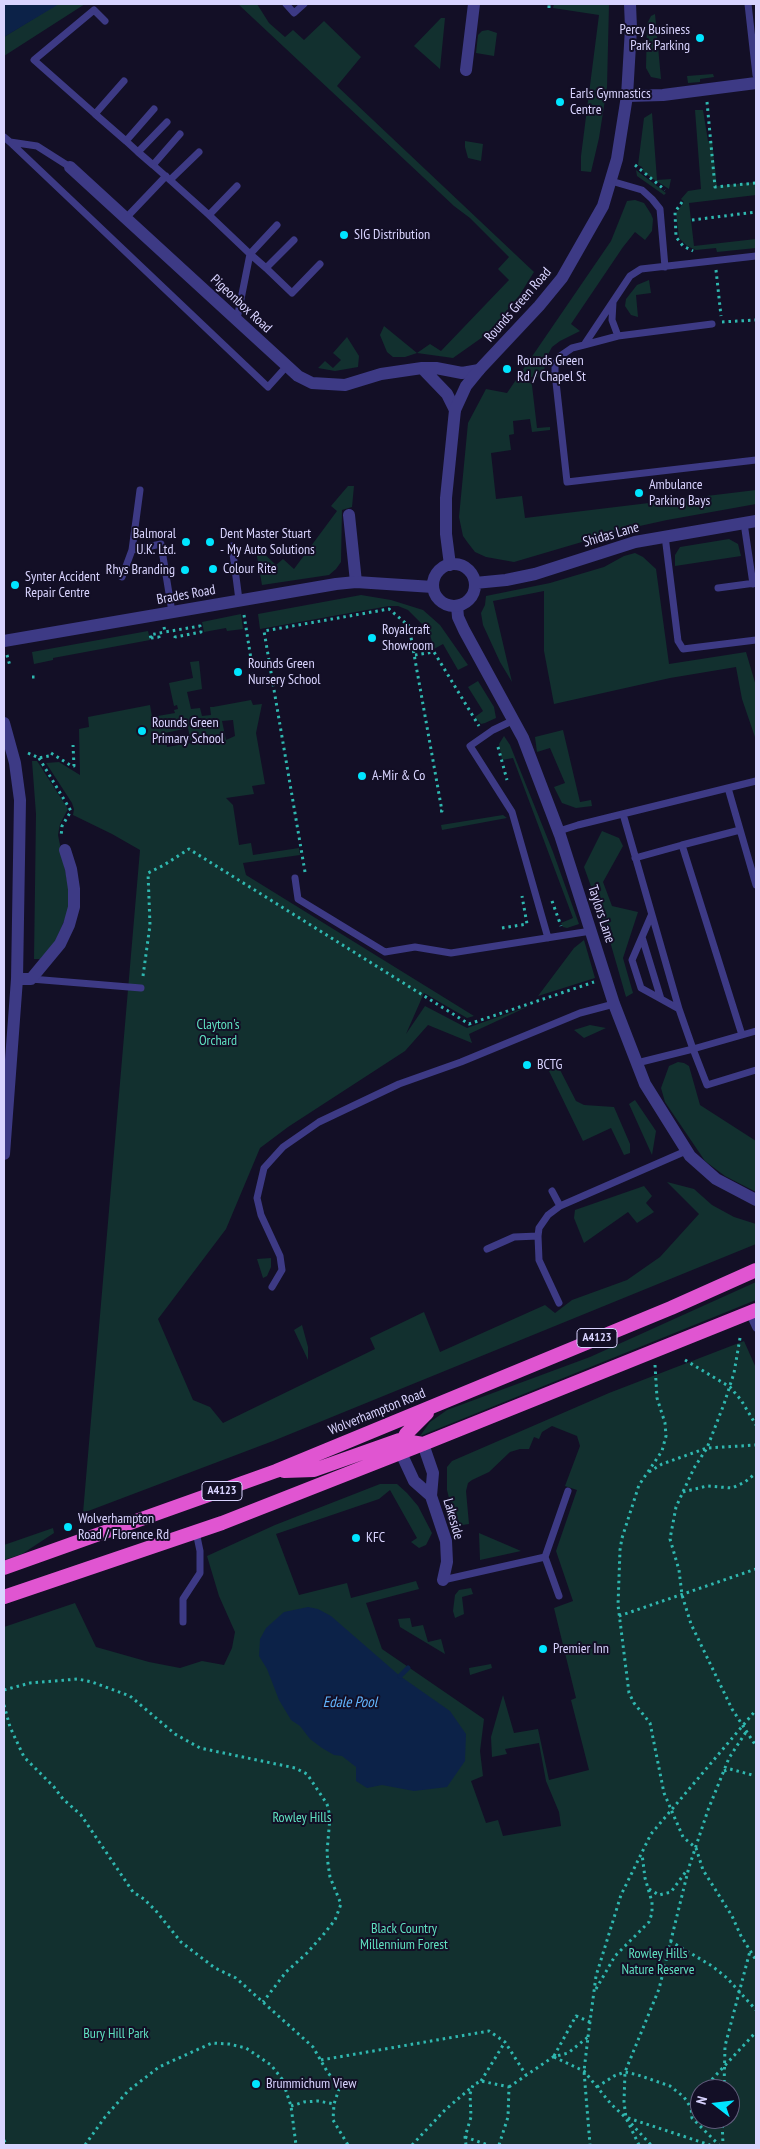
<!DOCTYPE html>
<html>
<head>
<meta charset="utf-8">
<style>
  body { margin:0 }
  #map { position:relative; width:760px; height:2149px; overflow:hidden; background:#130f26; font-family:"PT Sans Narrow",sans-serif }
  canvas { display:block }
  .frame { position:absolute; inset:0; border:5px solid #d9d4ff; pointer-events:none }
  .north { position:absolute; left:690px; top:2079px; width:50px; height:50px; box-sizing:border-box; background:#130f26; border:1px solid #625e7d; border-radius:50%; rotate:286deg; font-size:14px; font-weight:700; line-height:20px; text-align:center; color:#d9d4ff }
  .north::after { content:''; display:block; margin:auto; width:18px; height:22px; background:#00e5ff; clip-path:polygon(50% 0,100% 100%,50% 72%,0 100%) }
</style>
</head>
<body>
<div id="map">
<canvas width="760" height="2149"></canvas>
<div class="frame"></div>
<div class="north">N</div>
</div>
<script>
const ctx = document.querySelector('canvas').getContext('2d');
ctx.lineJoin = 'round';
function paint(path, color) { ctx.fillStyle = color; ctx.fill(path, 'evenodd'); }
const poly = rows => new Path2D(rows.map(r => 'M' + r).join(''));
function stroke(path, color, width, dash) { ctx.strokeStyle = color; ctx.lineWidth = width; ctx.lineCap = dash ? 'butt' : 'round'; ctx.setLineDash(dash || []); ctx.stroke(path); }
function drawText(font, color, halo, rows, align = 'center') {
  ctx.font = font + ' "PT Sans Narrow",sans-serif'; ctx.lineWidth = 4; ctx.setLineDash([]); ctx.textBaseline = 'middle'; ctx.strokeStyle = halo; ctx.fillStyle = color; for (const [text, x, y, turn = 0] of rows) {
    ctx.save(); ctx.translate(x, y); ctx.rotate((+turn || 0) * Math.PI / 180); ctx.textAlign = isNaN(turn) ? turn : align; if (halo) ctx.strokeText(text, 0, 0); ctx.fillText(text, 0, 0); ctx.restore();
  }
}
paint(poly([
  [57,4,85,4,4,56,4,37],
  [238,4,257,4,269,23,285,37,293,30,304,40,324,21,361,57,337,86,534,272,519,296,487,334,453,358,417,353,405,357,393,357,387,352,380,335,384,326,417,353,430,344,441,351,509,280,498,269,509,257,470,218,454,206],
  [554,4,609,4,607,87,599,138,591,172,581,171,581,156,599,15,553,8],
  [655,14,661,79,651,77,646,68,647,24,651,16],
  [441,18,445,18,440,69,414,46],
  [488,30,497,33,494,56,476,53,478,35,482,31],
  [713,74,714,77,700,79,700,82,688,83,687,76],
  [695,110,703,110,708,141,712,141,717,186,756,182,756,195,689,203,694,246,756,239,756,248,717,252,716,248,696,250,687,246,679,238,676,213,684,202,681,199,688,191,701,189],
  [652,113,657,180,671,179,669,189,644,173,642,167,638,165,644,118],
  [465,141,483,144,481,161,468,158,465,147],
  [636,170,666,193,664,195,637,176],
  [635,200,644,203,651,214,653,219,652,231,645,240,635,232,623,247,571,324,580,331,560,341,552,347,545,360,544,376,531,377,537,428,550,427,550,430,532,432,530,419,513,421,514,434,509,435,511,450,491,453,496,499,522,496,525,518,756,490,756,504,667,520,626,529,514,562,486,557,475,552,468,543,463,536,459,517,468,423,486,389,507,393,611,241,627,201],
  [649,280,651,293,636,295,638,317,631,315,625,306,626,299,637,285],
  [347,337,359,356,358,367,335,371,318,368,325,361,333,368,341,360,333,353],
  [348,486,354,486,352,507,342,510,341,562,336,569,329,575,262,585,255,545,276,565,283,559,294,569,337,511,331,506],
  [729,539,738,544,741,556,675,566,675,555,680,547],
  [635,553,643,557,656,569,669,664,746,652,756,686,756,740,742,699,736,667,670,678,554,704,544,651,544,591,493,601,512,682,500,662,483,625,481,613,485,605,486,596,550,583,604,567,624,556],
  [361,595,391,600,423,610,440,625,468,665,458,670,443,644,434,649,429,631,408,610,398,606,389,606,260,629,258,614],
  [241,614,243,629,227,631,226,628,204,632,202,622],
  [148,631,150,640,53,658,53,660,34,664,32,652],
  [199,661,202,689,187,692,191,709,200,708,202,716,211,715,210,707,213,707,251,700,253,705,262,704,256,733,265,784,252,786,254,794,226,798,233,805,239,845,251,843,253,855,299,848,300,855,243,863,246,875,474,1016,467,1018,424,993,406,1034,425,1006,467,1028,529,1006,469,1034,472,1043,428,1025,405,1051,288,1127,260,1148,226,1229,158,1319,193,1400,210,1407,223,1423,375,1349,370,1338,424,1312,440,1352,545,1305,555,1313,572,1300,627,1280,660,1257,699,1214,667,1182,694,1189,712,1205,734,1217,756,1224,756,1244,273,1441,83,1513,140,850,112,834,73,815,74,809,72,803,46,763,59,762,80,775,79,729,89,727,88,717,150,705,152,717,175,713,174,710,178,709,177,705,174,706,169,683,193,678,190,662],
  [233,720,235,736,226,740,222,721],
  [188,728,191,743,167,747,165,733],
  [478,681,494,707,496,718,485,723,481,724,475,717,483,711,468,687],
  [563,730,580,802,591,800,592,806,576,808,562,803,554,787,565,783,550,748,537,752,535,737],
  [504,736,510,745,553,852,579,924,567,928,563,927,561,923,573,918,513,758,502,760,499,744],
  [32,761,37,761,41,767,68,809,60,824,58,835,69,889,68,912,54,944,40,959,34,959,36,814],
  [503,815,507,818,442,830,441,825],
  [602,831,619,838,623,846,603,882,612,906,638,912,623,958,633,993,626,997,607,931,584,867],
  [584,940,595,978,538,996,574,948],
  [590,1025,606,1028,584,1038,574,1030],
  [678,1062,684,1063,689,1066,700,1105,756,1141,756,1192,725,1176,705,1161,665,1102,661,1088,669,1066],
  [558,1066,576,1101,584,1105,614,1107,630,1144,630,1153,624,1155,611,1128,583,1141,549,1071],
  [635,1100,656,1131,652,1155,629,1104],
  [644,1186,652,1196,646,1203,654,1212,637,1223,628,1212,584,1243,574,1218,575,1210],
  [271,1258,271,1267,267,1276,263,1278,257,1259],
  [756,1282,756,1300,751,1302,420,1436,430,1422,447,1410,590,1357],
  [302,1325,308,1347,308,1360,294,1330],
  [744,1341,756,1368,756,2145,4,2145,4,1627,75,1603,96,1647,149,1662,180,1668,202,1661,224,1665,232,1648,235,1632,219,1596,207,1556,275,1525,380,1484,397,1484,407,1493,418,1506,432,1533,426,1545,419,1548,411,1542,417,1538,390,1490,379,1499,276,1534,299,1595,347,1583,351,1598,416,1581,419,1589,366,1603,382,1649,484,1719,480,1751,483,1776,471,1781,486,1823,498,1820,503,1836,561,1826,559,1812,546,1781,539,1743,505,1749,507,1754,492,1757,491,1737,503,1695,514,1733,538,1729,549,1780,589,1770,571,1700,576,1698,554,1608,573,1601,556,1551,577,1490,565,1486,580,1446,577,1436,552,1426,542,1432,539,1439,534,1437,529,1449,520,1449,510,1452,489,1472,472,1480,468,1483,466,1491,469,1524,456,1526,447,1490,447,1467,452,1461,609,1393],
  [700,2089,730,2089,730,2119,700,2119],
  [53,1528,54,1533,22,1554,4,1560,4,1545],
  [479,1533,521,1551,480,1560],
  [471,1588,473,1594,462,1597,464,1614,455,1618,453,1611,455,1595,459,1590],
  [410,1618,412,1627,423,1625,428,1642,441,1639,445,1654,400,1627,398,1619],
  [491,1664,492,1668,470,1675,469,1668]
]), '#12302f');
paint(poly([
  [4,4,59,4,4,37],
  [308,1607,318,1609,331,1616,400,1676,450,1711,466,1734,465,1761,447,1787,414,1791,382,1785,367,1788,356,1781,356,1767,342,1756,334,1755,322,1748,310,1739,300,1726,291,1720,279,1700,267,1669,259,1656,260,1639,266,1628,284,1612]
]), '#0c2248');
stroke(poly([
  [400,1676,408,1668]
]), '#0c2248', 5);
stroke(poly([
  [549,8,549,4],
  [707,102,715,187,756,183],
  [635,165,665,190],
  [682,202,675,212,676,237,683,246,693,251],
  [692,220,756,212],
  [716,270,721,316],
  [722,322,756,320],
  [244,615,254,678],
  [164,627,165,632,200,626,201,632,175,637,176,640],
  [151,638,150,635,165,632],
  [151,638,159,637,159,638],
  [7,655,10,666],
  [415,655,434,652,479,726],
  [32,677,36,677],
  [498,747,507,780],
  [28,753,39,758,49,756,51,753,70,765,74,766,73,745],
  [39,758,71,811,62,826,61,837],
  [305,872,264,631,389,609,409,626,442,811,439,811],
  [552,901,561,926],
  [502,928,527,924,522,896],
  [143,976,150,925,148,873,164,865,189,849,469,1024,594,982],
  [740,1338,734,1373,724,1404,707,1448,694,1468,676,1507,670,1539,679,1570,682,1595,691,1624,732,1709,756,1746],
  [685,1360,730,1387,741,1400,756,1425],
  [655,1365,657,1398,665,1423,666,1436,662,1451,639,1485,622,1538,620,1550,618,1605,629,1693,634,1703,650,1723,664,1793,683,1837,696,1848,703,1870,732,1916,741,1936,756,1960],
  [649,1472,662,1464,707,1448,756,1445],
  [683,1492,707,1486,732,1488,745,1482,756,1473],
  [619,1616,756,1569],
  [4,1690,30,1683,78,1679,92,1682,130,1696,175,1734,200,1748,295,1768,307,1774,327,1804,330,1817,327,1852,328,1864,330,1877,341,1904,335,1920,323,1935,307,1953,286,1972,263,2002],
  [4,1705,10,1727,24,1757,54,1787,63,1799,81,1815,133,1892,144,1899,156,1911,181,1942,215,1968,236,1978,313,2047,328,2073,340,2086,334,2104,333,2120,348,2145],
  [724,1771,730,1769,756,1776],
  [649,1889,659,1895,671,1892,687,1870],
  [670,1941,712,1966,727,1978,756,2010],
  [596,1989,615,1956,649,1922,652,1913,652,1902,645,1878,642,1854],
  [588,2037,596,1976,621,1895,651,1834,756,1710],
  [554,2056,576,2016,590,2022],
  [554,2057,584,2071,611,2104,626,2118,651,2145],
  [321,2060,489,2031,505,2042,526,2075],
  [481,2081,505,2042],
  [509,2087,553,2057,568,2053,588,2037,584,2071,590,2145],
  [597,2087,614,2076,625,2072,638,2075,670,2086,684,2097,691,2108],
  [703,2089,756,2032],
  [724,2089,725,2046,750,1951],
  [700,2093,691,2108,692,2118,719,2145],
  [291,2106,304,2102,318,2101,334,2104],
  [628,2118,710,2145],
  [722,2119,723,2145],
  [465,2137,488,2145],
  [4,2140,6,2145],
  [85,2145,105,2117,128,2091,159,2067,212,2043,229,2044,246,2048,271,2065,282,2079,291,2106,296,2145],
  [412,2145,445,2110,473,2086],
  [466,2145,465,2137,471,2117,470,2094,473,2085,481,2081,509,2087],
  [499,2145,508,2117,509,2087],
  [639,2145,626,2118,624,2102,625,2072,659,1989,689,1867,708,1810,729,1758,746,1732]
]), '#2fb8b0', 3, [2.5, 4]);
stroke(poly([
  [286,4,294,13,304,4],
  [748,4,756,75],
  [124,81,95,114,126,141],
  [95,114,34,60,94,10,105,21],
  [4,137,10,142,37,146,70,167],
  [10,142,268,387,286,367],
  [138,152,126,141,154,109],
  [199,152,170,180,209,215],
  [153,165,138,152,167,122],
  [170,180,153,165,180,134],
  [611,181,642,190,652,199,660,209,665,267],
  [237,186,209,215,250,254,277,225],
  [125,219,166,176],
  [756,256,641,269,630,276,584,345,572,348,559,357,555,364,555,373,567,482,756,460],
  [266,268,292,293,320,264],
  [613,302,612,320,618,336],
  [237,319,250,254,266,268,294,240],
  [584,345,618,336,712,324],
  [744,523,753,584],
  [665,536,678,641,683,649,756,640],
  [232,546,239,600],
  [132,550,161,544,172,612],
  [122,577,132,550,140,490],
  [718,588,755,583],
  [514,720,493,730,470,746,512,812,548,938],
  [728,788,756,885],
  [623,814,679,1009],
  [559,831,578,825,756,781],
  [682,845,740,830],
  [635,858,682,845,742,1035],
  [295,878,298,899,385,952,415,947,451,953,591,931],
  [651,916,632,960,641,988,661,999],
  [31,979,141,988],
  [756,1031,693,1049,707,1085,756,1070],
  [637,1063,693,1049,679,1009,661,999,642,937],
  [560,1206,686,1151],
  [538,1236,539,1228,548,1215,560,1206,552,1191],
  [487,1249,514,1237,538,1236,539,1260,559,1303],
  [272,1287,282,1270,280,1256,261,1215,257,1198,264,1168,283,1147,319,1122,399,1084,461,1062,580,1013,614,1004],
  [749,1313,756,1328],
  [443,1580,545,1557],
  [559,1596,545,1557,568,1491],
  [183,1622,183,1599,200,1573,200,1551,196,1532]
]), '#3d3a85', 7);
stroke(poly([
  [466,70,474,4],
  [627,96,663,95,756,83],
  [70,167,298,376,312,383,345,385,381,374,422,368,436,368,462,373,479,370],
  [422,368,447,394,455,410],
  [349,515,356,582],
  [457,606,458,617,464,630,523,738,560,835,614,1004,645,1084,690,1156,716,1179,756,1200],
  [4,723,15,763,20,800,17,979,4,1154],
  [17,979,31,979,60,944,69,925,74,907,74,889,71,869,65,850],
  [423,1444,433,1473,431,1496,446,1541,447,1562,443,1580],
  [401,1453,414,1481,431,1496]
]), '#3d3a85', 12);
stroke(poly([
  '433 585a21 21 0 1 1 42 0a21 21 0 1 1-42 0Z',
  [450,565,446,534,446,498,455,410,466,386,479,370,539,306,562,278,603,206,617,159,627,96,631,28,630,4],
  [475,583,506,580,535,574,635,542,756,521],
  [4,641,336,584,356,582,433,587]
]), '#3d3a85', 12);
stroke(poly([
  [400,1448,400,1445,406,1434,427,1413],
  [284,1471,314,1470,399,1440,423,1444],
  [4,1568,276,1471,671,1308,756,1270],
  [4,1597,222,1523,423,1444,756,1310]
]), '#e055d1', 14);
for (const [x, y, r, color] of [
  [700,38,5,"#00e5ff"],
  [560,102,5,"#00e5ff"],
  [344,235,5,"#00e5ff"],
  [507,369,5,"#00e5ff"],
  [639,493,5,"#00e5ff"],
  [186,542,5,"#00e5ff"],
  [210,542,5,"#00e5ff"],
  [213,569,5,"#00e5ff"],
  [185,570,5,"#00e5ff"],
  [15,585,5,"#00e5ff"],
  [372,638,5,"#00e5ff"],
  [238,672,5,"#00e5ff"],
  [142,731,5,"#00e5ff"],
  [362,776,5,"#00e5ff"],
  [527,1065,5,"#00e5ff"],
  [68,1527,5,"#00e5ff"],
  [356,1538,5,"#00e5ff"],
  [543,1649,5,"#00e5ff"],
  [256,2084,5,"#00e5ff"]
]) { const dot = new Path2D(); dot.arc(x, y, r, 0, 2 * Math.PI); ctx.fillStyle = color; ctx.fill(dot); stroke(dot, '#130f26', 2); }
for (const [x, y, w] of [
  [597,1338,40],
  [222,1491,40]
]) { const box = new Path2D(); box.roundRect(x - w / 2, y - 9.5, w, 19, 4); ctx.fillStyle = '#130f26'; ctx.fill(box); stroke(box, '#d9d4ff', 1); }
drawText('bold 12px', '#d9d4ff', null, [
  ["A4123",597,1338],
  ["A4123",222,1491]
]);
drawText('14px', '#d9d4ff', '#130f26', [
  ["Percy Business",690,30,"right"],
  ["Park Parking",690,46,"right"],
  ["Earls Gymnastics",570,94],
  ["Centre",570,110],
  ["SIG Distribution",354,235],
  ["Rounds Green",517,361],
  ["Rd / Chapel St",517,377],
  ["Ambulance",649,485],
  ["Parking Bays",649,501],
  ["Balmoral",176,534,"right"],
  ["U.K. Ltd.",176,550,"right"],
  ["Dent Master Stuart",220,534],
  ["- My Auto Solutions",220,550],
  ["Colour Rite",223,569],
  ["Rhys Branding",175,570,"right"],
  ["Synter Accident",25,577],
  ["Repair Centre",25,593],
  ["Royalcraft",382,630],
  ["Showroom",382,646],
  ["Rounds Green",248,664],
  ["Nursery School",248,680],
  ["Rounds Green",152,723],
  ["Primary School",152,739],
  ["A-Mir & Co",372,776],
  ["BCTG",537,1065],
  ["Wolverhampton",78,1519],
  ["Road / Florence Rd",78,1535],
  ["KFC",366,1538],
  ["Premier Inn",553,1649],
  ["Brummichum View",266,2084]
], 'left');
drawText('14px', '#d9d4ff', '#130f26', [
  ["Pigeonbox Road",241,304,43],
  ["Rounds Green Road",518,305,-49],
  ["Shidas Lane",611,535,-16],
  ["Brades Road",186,595,-10],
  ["Taylors Lane",601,914,72],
  ["Wolverhampton Road",377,1412,-22],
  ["Lakeside",453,1519,74]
]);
drawText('14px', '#5fe0c0', '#130f26', [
  ["Clayton's",218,1025],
  ["Orchard",218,1041],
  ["Rowley Hills",302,1818],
  ["Black Country",404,1929],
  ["Millennium Forest",404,1945],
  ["Rowley Hills",658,1954],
  ["Nature Reserve",658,1970],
  ["Bury Hill Park",116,2034]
]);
drawText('italic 15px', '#62b6ff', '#130f26', [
  ["Edale Pool",350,1703]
]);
</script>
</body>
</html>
